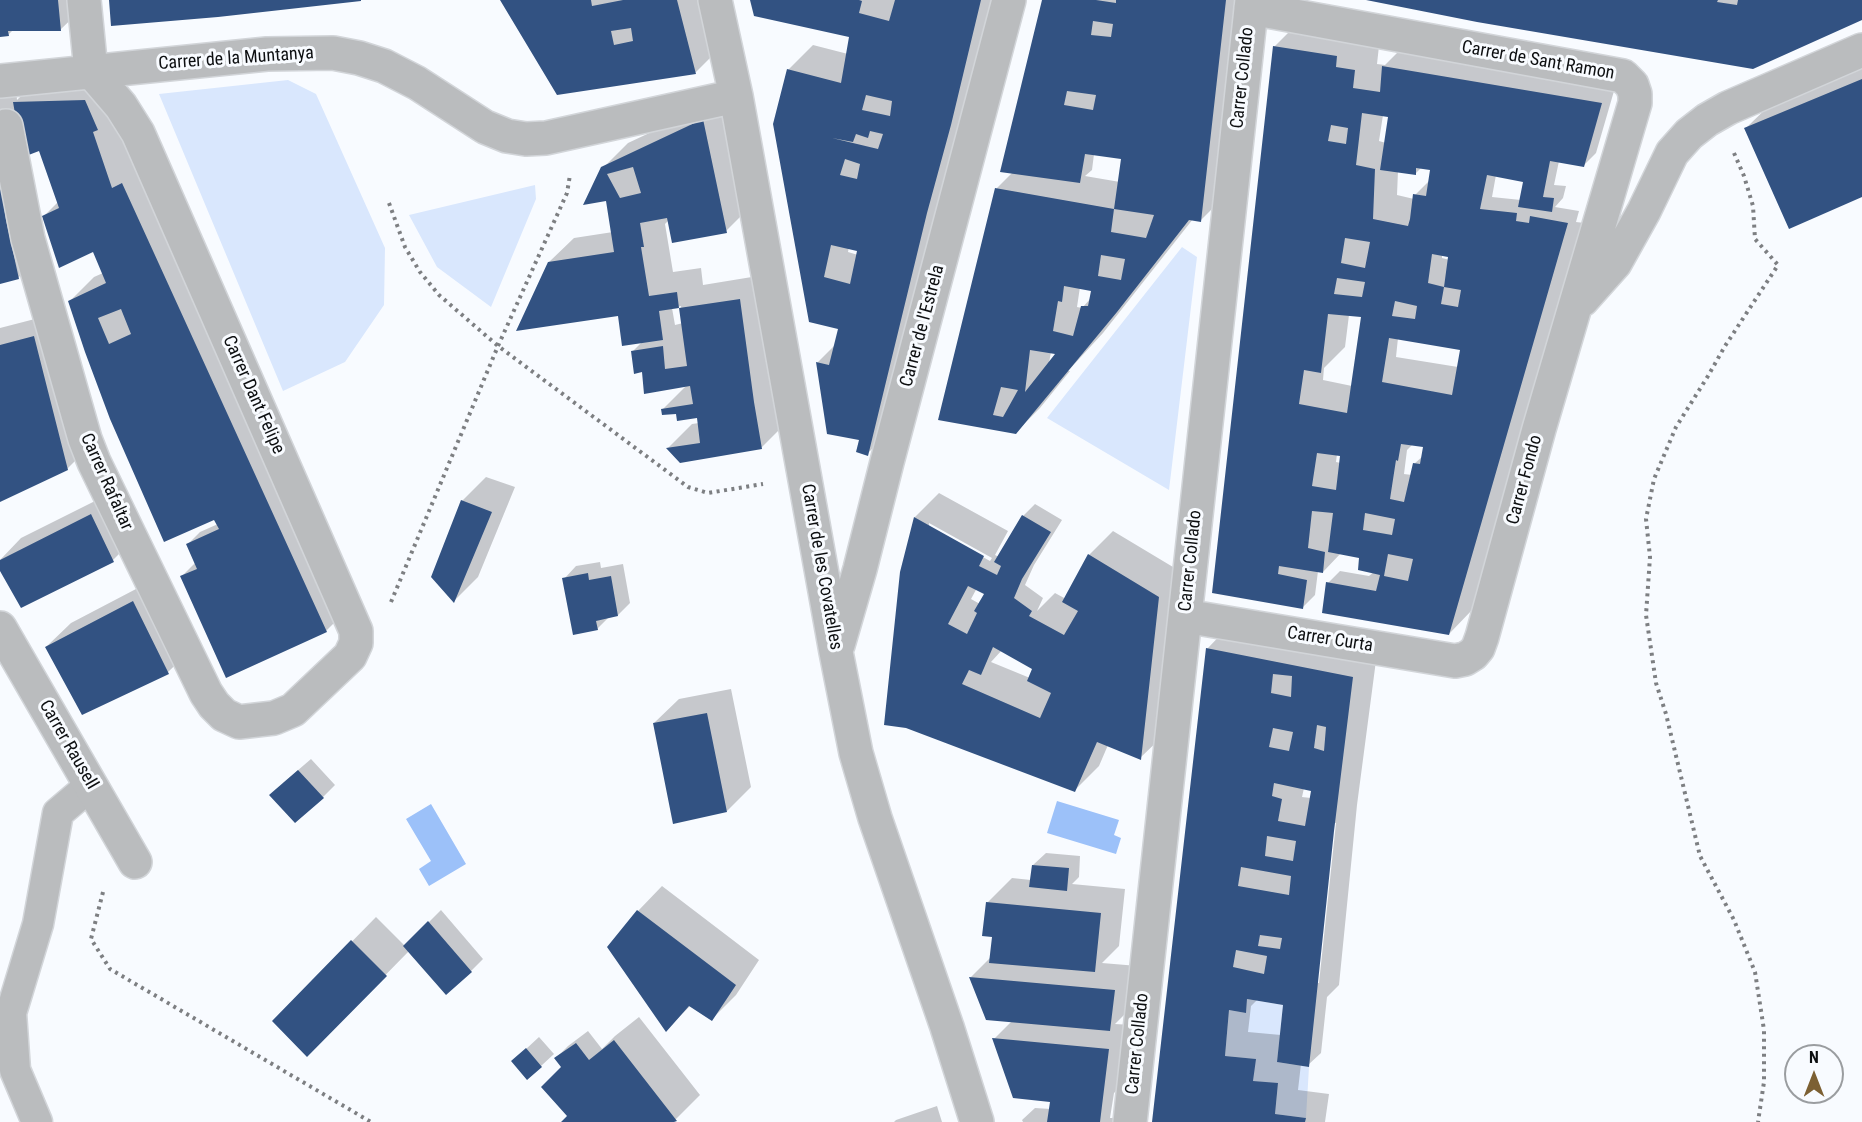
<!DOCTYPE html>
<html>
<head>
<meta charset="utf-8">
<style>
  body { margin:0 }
  #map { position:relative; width:1862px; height:1122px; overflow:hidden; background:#f8fbff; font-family:"Roboto Condensed",sans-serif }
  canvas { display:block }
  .north { position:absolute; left:1784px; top:1044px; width:60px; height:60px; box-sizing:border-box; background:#f8fbff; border:2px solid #9a9da0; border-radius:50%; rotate:0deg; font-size:16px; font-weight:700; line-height:24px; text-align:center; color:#0d0f11 }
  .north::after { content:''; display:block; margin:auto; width:21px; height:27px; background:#7c6033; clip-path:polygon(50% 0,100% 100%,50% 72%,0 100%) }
</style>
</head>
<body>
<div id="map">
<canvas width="1862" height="1122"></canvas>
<div class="north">N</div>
</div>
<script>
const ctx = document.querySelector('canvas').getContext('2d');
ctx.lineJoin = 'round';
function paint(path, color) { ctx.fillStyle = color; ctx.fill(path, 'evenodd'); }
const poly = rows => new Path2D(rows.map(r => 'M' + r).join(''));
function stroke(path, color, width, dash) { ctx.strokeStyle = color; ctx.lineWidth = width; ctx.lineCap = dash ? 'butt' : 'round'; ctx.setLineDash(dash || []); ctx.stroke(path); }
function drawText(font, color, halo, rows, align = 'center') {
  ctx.font = font + ' "Roboto Condensed",sans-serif'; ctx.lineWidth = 6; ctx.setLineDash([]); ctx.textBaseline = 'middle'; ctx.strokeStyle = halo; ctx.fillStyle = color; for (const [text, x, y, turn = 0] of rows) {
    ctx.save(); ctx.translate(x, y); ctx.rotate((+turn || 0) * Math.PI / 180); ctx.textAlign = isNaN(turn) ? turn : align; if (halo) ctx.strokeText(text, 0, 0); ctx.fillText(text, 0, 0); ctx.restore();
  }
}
paint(poly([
  [288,80,316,94,385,248,384,305,345,362,283,391,159,94],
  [535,185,536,199,491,307,437,267,409,215],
  [1182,247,1197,257,1169,490,1047,418],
  [1247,999,1283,1005,1277,1062,1309,1067,1306,1118,1275,1114,1278,1084,1253,1081,1255,1059,1225,1056,1229,1010,1246,1013]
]), '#d9e7fd');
paint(poly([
  [1057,801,1119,820,1114,835,1121,838,1116,854,1047,833],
  [431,804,466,864,429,886,419,869,431,861,406,819]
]), '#9cc1f9');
paint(poly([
  [0,0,84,0,85,6,60,30,13,30,8,35,0,36],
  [502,0,707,0,720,48,696,72,594,88],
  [751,0,998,0,891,430,867,454,861,439,817,363,835,345,840,328,810,321,788,70,813,45,848,54,851,36],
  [849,247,859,250,858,255,848,252],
  [1044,0,1248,0,1225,196,1201,220,1193,219,1103,333,1068,371,1070,371,1040,408,1015,433,940,419,997,188,1013,172],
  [1094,154,1123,158,1120,182,1085,176,1092,170],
  [1080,287,1093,289,1091,298,1082,308,1077,307],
  [1051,352,1057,353,1049,363],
  [1368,0,1862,0,1862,18],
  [1298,23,1379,46,1377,64,1385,65,1408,42,1473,52,1472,66,1614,91,1596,153,1584,165,1559,161,1554,185,1566,186,1563,198,1555,207,1579,211,1576,222,1585,223,1473,609,1449,634,1328,583,1340,571,1369,576,1374,572,1361,557,1341,553,1323,572,1318,571,1315,595,1303,607,1213,592,1274,47],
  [1383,115,1390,116,1386,143,1379,141],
  [1422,167,1431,169,1430,180,1415,195,1414,199,1397,195,1398,171,1415,174],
  [1496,175,1525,181,1521,200,1492,197],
  [1442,255,1450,256,1450,260,1442,258],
  [1349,315,1363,316,1352,386,1323,380,1324,368,1345,347],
  [1398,338,1461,349,1458,367,1396,357],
  [1413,444,1424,446,1423,456,1414,464,1412,475,1404,474,1407,450],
  [1337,454,1342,455,1341,463,1336,462],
  [1862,60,1862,195,1746,128,1781,94],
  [109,76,350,607,326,631,181,577,196,562,188,544,200,532,218,524,70,301,94,277,103,273,93,250,44,216,58,202,40,149,24,155,42,253,18,278,0,282,0,89,16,88,17,100,39,78],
  [728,96,750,207,726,231,669,220,665,224,673,272,701,268,703,285,764,275,786,423,762,447,681,461,668,448,692,424,699,423,698,416,663,409,687,385,643,370,632,352,643,341,619,315,549,262,574,238,613,232,603,168,628,143],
  [681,306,683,323,675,325,672,308],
  [58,313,92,444,67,469,0,501,0,328],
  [486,477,515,487,478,577,454,601,462,501],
  [115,491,137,536,113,560,0,568,0,560,21,538],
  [939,493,1008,531,995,555,999,557,1023,516,1035,504,1062,520,1034,565,1025,585,1043,598,1037,611,1055,593,1066,599,1089,555,1113,531,1183,573,1165,734,1140,758,1108,745,1099,766,1074,791,906,726,902,573,915,517],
  [929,523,992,558,990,561,929,527],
  [977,588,987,593,980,604,971,599],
  [1002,650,1034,668,1030,678,991,662],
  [600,562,601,568,623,564,630,603,618,615,609,617,597,629,564,579,576,566],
  [157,578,193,648,168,672,83,713,46,647,71,623],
  [1231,624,1377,653,1357,805,1339,985,1327,997,1321,1053,1308,1065,1301,1064,1298,1090,1329,1094,1325,1122,1154,1122,1207,649],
  [1304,788,1313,790,1311,798,1302,797],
  [1333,823,1336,823,1319,983,1316,983],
  [1258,999,1286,1004,1281,1035,1248,1032,1251,1006],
  [731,689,751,787,727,811,654,723,679,699],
  [311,759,335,785,323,797,283,783],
  [1046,853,1080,856,1079,877,1072,884,1125,889,1119,946,1102,963,1138,966,1134,1005,1115,1024,1133,1025,1126,1081,1114,1093,1110,1118,1121,1118,1121,1122,1023,1122,1022,1120,1035,1108,1051,1109,1051,1103,994,1039,1012,1021,971,977,991,957,994,936,987,903,1012,878,1031,880,1033,865],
  [662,886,759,960,736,995,712,1019,691,1005,667,1029,638,911],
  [441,910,483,959,471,971,409,951,307,1055,274,1021,376,917,405,946],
  [639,1017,700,1095,676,1119,671,1122,563,1122,569,1116,563,1067,556,1058,568,1046,588,1031,602,1049,615,1036],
  [539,1037,554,1054,541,1066,513,1061],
  [937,1106,942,1122,894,1122,896,1120]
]), '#0003');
paint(poly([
  [0,0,58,0,61,31,8,31,9,36,0,37],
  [109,0,361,0,361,1,218,17,111,26],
  [500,0,591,0,592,6,623,0,677,0,696,74,557,95],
  [631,28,633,41,614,45,611,31],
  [750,0,859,0,862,1,859,13,889,21,895,0,981,0,951,125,927,213,868,456,856,452,859,440,827,434,816,362,829,365,838,329,809,322,773,124,787,69,841,83,849,37,754,16],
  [866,95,892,101,890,116,862,110],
  [870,131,883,134,878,149,832,138,853,142,856,134,868,138],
  [845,159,860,164,857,179,840,175],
  [831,245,857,251,850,284,824,277],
  [1042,0,1096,0,1116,3,1116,0,1226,0,1201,222,1189,220,1117,312,1016,434,938,420,995,188,1114,209,1111,232,1146,238,1154,215,1114,209,1121,159,1085,154,1080,183,1000,172],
  [1093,21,1113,24,1111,37,1091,35],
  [1067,91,1096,95,1093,110,1064,105],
  [1101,255,1125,259,1121,280,1098,276],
  [1064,286,1091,291,1088,306,1081,306,1073,336,1053,331,1058,301,1062,302],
  [1030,350,1055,354,1025,392],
  [1001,387,1018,390,1003,417,993,415],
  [1366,0,1718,0,1717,2,1737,5,1738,0,1862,0,1862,20,1753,69,1477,22],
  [1273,46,1337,56,1336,67,1355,70,1353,88,1380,92,1382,66,1602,103,1584,167,1550,161,1543,197,1554,198,1552,212,1518,207,1523,182,1487,175,1480,209,1517,213,1516,221,1529,223,1530,216,1568,223,1449,635,1322,613,1326,582,1376,591,1380,575,1358,570,1359,558,1328,552,1333,513,1312,511,1308,548,1325,552,1323,573,1279,566,1278,574,1307,580,1303,609,1212,593],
  [1362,113,1388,117,1380,170,1416,175,1416,168,1430,170,1426,196,1413,194,1410,219,1408,226,1373,219,1375,169,1356,165],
  [1331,125,1348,128,1346,144,1328,141],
  [1345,238,1370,242,1365,268,1341,263],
  [1432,254,1448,257,1444,287,1461,290,1458,307,1441,304,1444,287,1428,283],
  [1337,278,1365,282,1362,297,1334,294],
  [1395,301,1417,306,1415,319,1392,316],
  [1328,314,1361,317,1347,413,1299,404,1304,370,1321,373],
  [1389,338,1460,350,1452,395,1382,382],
  [1401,444,1423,447,1420,464,1413,463,1404,502,1390,499,1396,460,1398,461],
  [1317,453,1340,456,1336,490,1312,486],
  [1365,513,1395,519,1392,535,1363,530],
  [1388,554,1413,559,1408,581,1384,576],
  [1862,79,1862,197,1789,229,1744,128],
  [85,100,98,130,93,132,112,188,122,183,327,632,226,678,180,576,197,569,186,544,219,529,214,520,164,542,110,419,85,352,68,301,106,283,93,252,59,268,42,216,59,208,39,151,26,156,17,125,13,102],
  [121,309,131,334,109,344,98,318],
  [703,119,727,233,672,243,667,218,640,223,644,247,641,247,649,296,677,292,679,308,659,311,663,340,622,346,618,316,516,331,548,262,614,252,606,201,583,205,601,167],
  [633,167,641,193,620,198,607,174],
  [0,187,1,187,6,220,19,279,0,284],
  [740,299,754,402,762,449,680,463,666,448,700,443,697,418,677,421,676,414,662,415,661,409,693,404,690,386,644,394,642,372,634,374,631,351,663,346,665,369,687,366,679,308],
  [34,336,68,470,0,502,0,345],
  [461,500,492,512,454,603,431,577],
  [91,514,114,562,21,608,0,571,0,560],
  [1022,515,1051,532,1022,579,1014,598,1032,611,1029,616,1064,635,1078,611,1062,602,1088,554,1159,597,1141,760,1097,742,1075,792,906,728,884,725,900,572,914,517,984,556,979,566,997,575,1001,566,994,562],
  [968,586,984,594,974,611,977,613,967,634,948,624],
  [993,647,1032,669,1027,681,1051,693,1040,718,962,684,969,670,981,675],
  [588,573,589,580,611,576,618,616,596,621,598,630,573,635,562,578],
  [133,601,169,674,82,715,45,647],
  [1206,648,1353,677,1334,831,1309,1067,1277,1062,1283,1005,1247,999,1246,1013,1229,1010,1225,1056,1256,1059,1253,1081,1278,1083,1275,1114,1306,1118,1305,1122,1152,1122],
  [1273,674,1292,676,1291,697,1271,693],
  [1317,725,1326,727,1324,751,1314,748],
  [1273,728,1293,732,1289,751,1269,747],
  [1274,783,1311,791,1305,826,1278,821,1282,799,1272,796],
  [1267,836,1296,841,1293,861,1265,856],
  [1241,867,1291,876,1289,895,1238,886],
  [1260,935,1282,938,1280,949,1258,946],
  [1236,950,1267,956,1264,974,1233,967],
  [707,713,727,812,673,824,653,723],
  [298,770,324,798,295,823,269,795],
  [1032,865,1069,868,1067,891,1029,887],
  [986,902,1101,913,1095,972,989,963,992,937,982,936],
  [637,910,736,985,712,1021,689,1006,666,1032,607,947],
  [428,921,472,972,446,995,403,946],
  [351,940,387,976,307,1057,272,1021],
  [969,977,1115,990,1110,1031,986,1020],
  [992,1038,1109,1049,1100,1122,1047,1122,1050,1102,1013,1098],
  [614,1040,677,1121,674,1122,561,1122,567,1116,541,1087,561,1067,554,1058,576,1043,589,1060],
  [526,1048,542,1067,527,1080,511,1061]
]), '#325282');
const service = poly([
  [37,1122,15,1070,11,1013,38,924,58,813,91,785]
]);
const minor = poly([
  [715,0,736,96,836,652,856,753,875,818,947,1027,977,1122],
  [0,81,267,54,333,53,359,58,384,66,417,83,485,127,507,136,526,139,546,138,736,96],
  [6,126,28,239,85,439,94,462,206,693,214,705,224,715,239,722,274,718,293,710,350,656,356,643,356,631,138,133,121,106,91,71,84,0],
  [1582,300,1615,263,1644,211,1672,153,1689,134,1707,120,1728,108,1862,50],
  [1185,616,1455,661,1465,659,1473,654,1478,648,1482,637,1539,429,1635,103,1635,94,1632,85,1623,76,1251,8],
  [0,628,135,862],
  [838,645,860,569,887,462,1009,0],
  [1130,1122,1252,0]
]);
stroke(service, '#d2d5d9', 33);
stroke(minor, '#d2d5d9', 36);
stroke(poly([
  [1734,153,1744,176,1753,206,1755,239,1778,265,1725,346,1708,376,1676,427,1654,479,1646,519,1650,557,1646,615,1656,683,1666,714,1700,856,1734,920,1755,972,1764,1030,1764,1082,1758,1122],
  [389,203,405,247,420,272,439,295,498,346,688,487,708,493,763,484],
  [391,602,498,346,567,193,570,175],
  [103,892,91,939,110,969,371,1122]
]), '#7d7f82', 4, [3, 4.5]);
stroke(service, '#babcbe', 30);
stroke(minor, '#babcbe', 33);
drawText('18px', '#0d0f11', '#f8fbff', [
  ["Carrer de la Muntanya",236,59,-4],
  ["Carrer de Sant Ramon",1538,61,10],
  ["Carrer Collado",1243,78,-84],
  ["Carrer de l'Estrela",923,326,-75],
  ["Carrer Dant Felipe",253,395,66],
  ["Carrer Fondo",1525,480,-75],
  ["Carrer Rafaltar",106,482,66],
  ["Carrer Collado",1191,561,-84],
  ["Carrer de les Covatelles",821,567,80],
  ["Carrer Curta",1330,640,9],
  ["Carrer Rausell",68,745,60],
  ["Carrer Collado",1138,1044,-84]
]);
</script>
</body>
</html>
